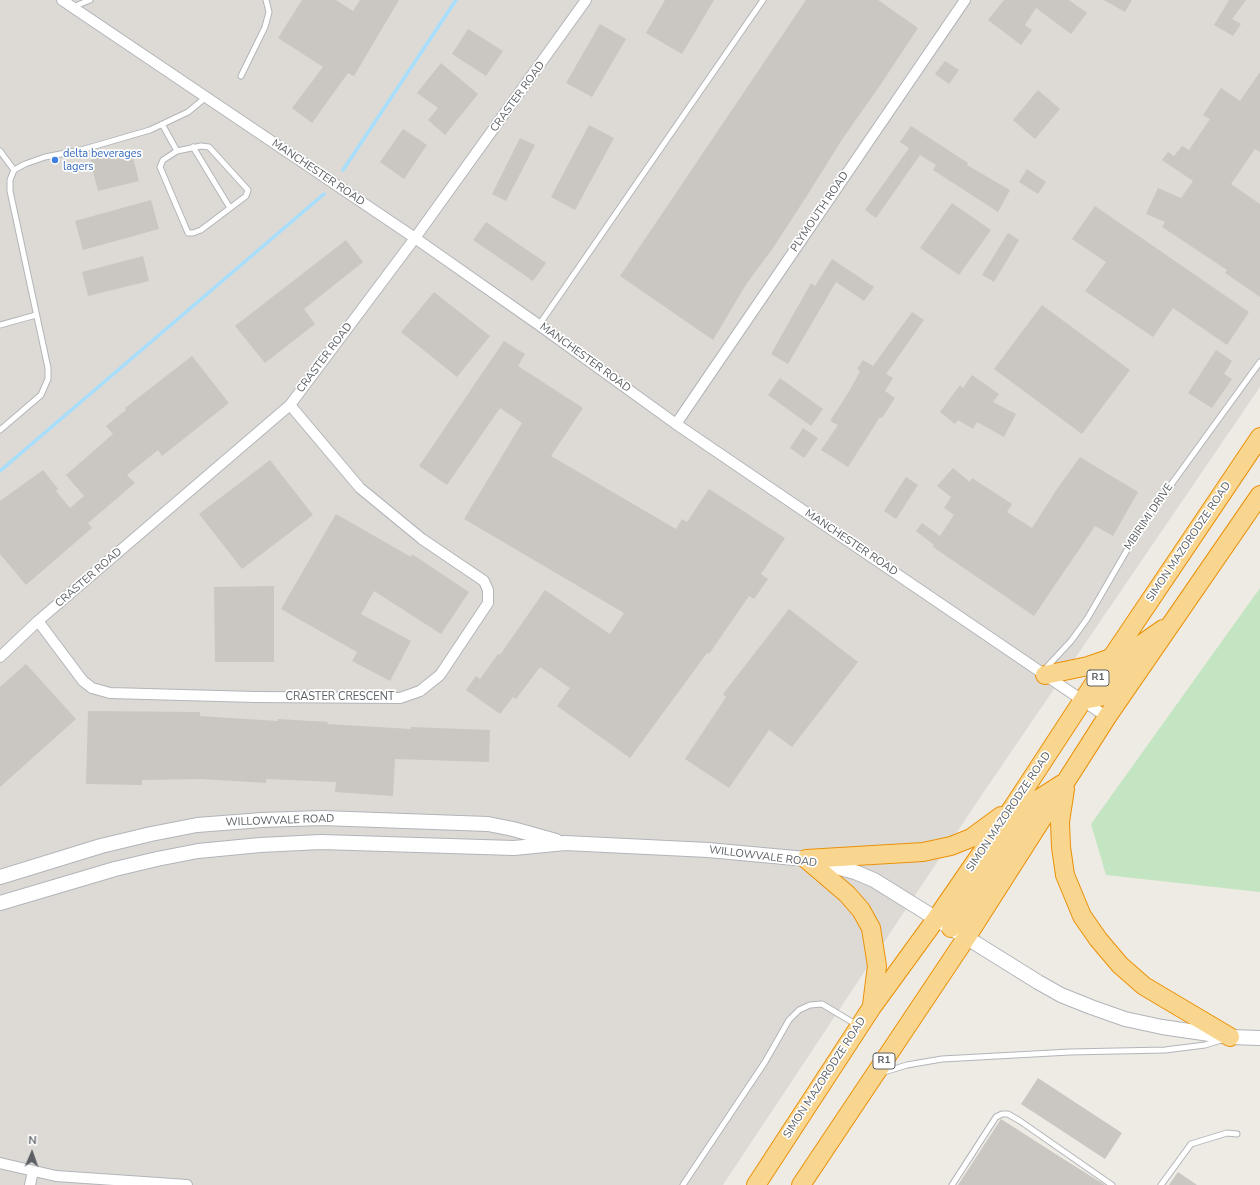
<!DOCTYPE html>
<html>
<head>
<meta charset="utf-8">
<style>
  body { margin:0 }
  #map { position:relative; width:1260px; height:1185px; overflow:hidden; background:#eeebe4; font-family:"Nunito Sans",sans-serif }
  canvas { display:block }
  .north { position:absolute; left:12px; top:1133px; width:40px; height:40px; -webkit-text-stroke:3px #fff; paint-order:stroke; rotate:2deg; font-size:11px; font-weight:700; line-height:16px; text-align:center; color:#5c6064 }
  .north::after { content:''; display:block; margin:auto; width:14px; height:18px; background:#5c6064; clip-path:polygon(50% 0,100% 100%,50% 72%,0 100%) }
</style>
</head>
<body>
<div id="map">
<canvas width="1260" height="1185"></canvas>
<div class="north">N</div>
</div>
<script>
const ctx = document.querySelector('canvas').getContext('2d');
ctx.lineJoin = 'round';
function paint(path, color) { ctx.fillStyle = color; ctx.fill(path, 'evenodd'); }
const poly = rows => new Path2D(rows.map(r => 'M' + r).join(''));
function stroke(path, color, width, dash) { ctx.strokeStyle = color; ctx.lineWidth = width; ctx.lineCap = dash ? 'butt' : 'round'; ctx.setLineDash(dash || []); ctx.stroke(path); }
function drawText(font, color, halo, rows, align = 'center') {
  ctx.font = font + ' "Nunito Sans",sans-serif'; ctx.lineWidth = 3.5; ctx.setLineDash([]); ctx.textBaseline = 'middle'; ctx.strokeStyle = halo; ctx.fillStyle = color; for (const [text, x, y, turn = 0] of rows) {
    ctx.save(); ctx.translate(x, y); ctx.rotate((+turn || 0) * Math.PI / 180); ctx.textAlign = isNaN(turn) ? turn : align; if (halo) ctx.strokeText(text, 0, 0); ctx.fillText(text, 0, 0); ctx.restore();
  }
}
paint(poly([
  [0,0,1260,0,1260,387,977,802,723,1185,0,1185]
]), '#dddad6');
paint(poly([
  [1260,588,1260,892,1106,875,1091,824]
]), '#c4e5c1');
stroke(poly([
  [343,170,456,0],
  [0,471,324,194]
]), '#a6defc', 3.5);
paint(poly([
  [302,0,336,0,353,11,360,0,399,0,354,76,348,73,312,123,292,108,323,67,278,38],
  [665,0,714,0,682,54,646,33],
  [806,0,878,0,918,28,881,84,843,138,808,194,773,248,747,283,713,340,620,276],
  [1004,0,1069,0,1087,13,1071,34,1036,8,1025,25,1032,30,1021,45,988,20],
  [1104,0,1132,0,1125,12],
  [1229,0,1246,0,1232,19,1241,24,1233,36,1214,25],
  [600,24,626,39,592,97,566,83],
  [468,29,503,51,486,76,452,54],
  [945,61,959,70,949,84,935,74],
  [441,63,478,94,445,135,428,120,438,108,417,93],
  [1260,72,1260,152,1255,149,1231,184,1260,204,1260,297,1225,273,1227,270,1162,227,1165,222,1146,214,1158,188,1181,198,1193,181,1162,160,1168,152,1174,156,1182,146,1189,150,1210,119,1203,115,1221,88,1240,101],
  [1038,90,1060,109,1035,139,1013,120],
  [589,125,614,138,575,210,551,197],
  [911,126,968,163,967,165,1010,190,998,212,933,170,936,165,920,155,876,218,865,210,909,148,900,142],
  [403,129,427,145,404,179,380,162],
  [520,138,535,145,506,201,492,194],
  [131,150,139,181,98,191,90,160],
  [1027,169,1046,182,1038,194,1019,182],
  [151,200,159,229,83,250,75,221],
  [952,203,991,230,959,275,920,248],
  [1095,206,1249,312,1227,345,1173,308,1153,337,1085,291,1106,262,1072,239],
  [486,222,546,263,533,281,473,240],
  [1008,233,1019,240,994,282,982,275],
  [346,240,363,262,304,309,315,324,265,363,235,326],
  [143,256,149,281,88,296,82,272],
  [832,259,874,287,864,301,836,282,788,364,771,354,811,283,815,286],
  [434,292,490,336,457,377,401,332],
  [1042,305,1130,370,1082,434,994,369],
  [912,312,924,320,886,374,893,378,885,391,895,398,882,418,880,417,848,467,821,450,838,425,830,421,850,390,860,371,857,369,863,360,873,366],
  [504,341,525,354,518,366,583,408,551,456,676,529,682,519,687,522,709,489,785,538,761,574,768,579,754,599,749,596,709,654,707,653,630,758,557,706,570,688,540,667,516,699,513,697,500,714,466,690,476,676,480,679,498,654,500,655,545,590,610,634,624,613,464,519,522,423,500,408,447,485,419,466],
  [1216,350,1232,361,1224,374,1232,379,1212,408,1188,393],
  [192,356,229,403,162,456,158,450,127,475,135,483,88,523,92,528,26,585,0,554,0,501,43,470,58,489,56,491,70,508,84,496,66,475,113,434,106,426,126,410,125,408],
  [972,375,999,394,993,402,1016,414,1004,437,977,422,973,429,958,420,955,424,940,412,960,385,963,388],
  [780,378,823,409,811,426,768,395],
  [803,428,818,438,804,458,790,448],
  [1080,457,1138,492,1113,536,1095,526,1034,616,933,547,934,545,916,531,922,523,940,536,954,515,944,508,951,497,937,486,953,468,970,482,972,478,1012,504,1007,512,1032,528,1057,489],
  [270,460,313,515,242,569,199,514],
  [906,477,918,485,896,519,884,511],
  [336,514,411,557,412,554,469,592,441,634,374,591,361,614,411,641,390,681,352,661,357,652,281,609],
  [274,586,274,662,215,662,214,587],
  [789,609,858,662,792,747,769,730,729,788,685,759,726,697,723,694],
  [26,664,76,719,0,787,0,687],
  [88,711,200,712,200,716,278,721,278,719,328,722,327,724,411,729,411,727,490,730,489,762,395,759,393,796,335,792,336,782,266,779,266,783,201,779,142,780,142,785,86,784],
  [1038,1078,1122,1133,1105,1159,1021,1104],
  [1001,1119,1065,1160,1105,1185,958,1185],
  [1178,1172,1197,1185,1169,1185]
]), '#cac6c1');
const lane = poly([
  [73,7,90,0],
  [241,76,265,27,269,12,266,0],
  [162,124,177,151],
  [201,146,209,147,248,190,246,196,201,230,193,233,188,233,160,167,163,160,177,151,201,146],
  [193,147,230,208],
  [0,151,14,170],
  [0,325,36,315],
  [539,325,763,0],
  [0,430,41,395,48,379,48,368,10,191,10,180,14,170,25,164,45,157,81,150,150,130,188,112,205,98],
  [1045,669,1071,641,1087,619,1141,526,1260,362],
  [884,1072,907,1065,942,1059,1070,1052,1165,1050,1205,1045,1221,1040],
  [683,1185,765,1062,789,1020,799,1010,810,1005,822,1004,857,1025],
  [952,1185,996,1117,1002,1114,1008,1114,1020,1121,1112,1185],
  [1161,1185,1191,1144,1227,1133,1237,1134]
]);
const street = poly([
  [62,0,415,238,539,325,676,424,1107,717],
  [676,424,965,0],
  [38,621,83,681,92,688,110,693,255,697,400,698,420,691,440,675,488,603,488,590,484,581,422,539,360,488,290,405],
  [0,657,38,621,290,405,415,238,586,0],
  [0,1163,56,1176,187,1185],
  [30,1185,33,1171]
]);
const secondary = poly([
  [0,877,101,846,151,834,197,825,262,820,322,818,488,824,513,829,556,841],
  [0,903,115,869,157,859,198,851,260,845,321,842,514,848,565,843,708,850,806,859,855,872,874,880,1038,982,1061,995,1091,1007,1125,1019,1162,1027,1230,1037,1260,1038]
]);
const highway = poly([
  [1045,675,1088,666,1111,658],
  [1083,700,1100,697,1133,650,1163,629],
  [1065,789,1060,822,1061,847,1065,875,1082,916,1098,939,1120,965,1144,986,1230,1037],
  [806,859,923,852,951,846,971,838,1001,816],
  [806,859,847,894,861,910,871,928,877,966,872,1005],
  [951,928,1037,800,1062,784],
  [756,1185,872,1007,936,919,1013,807,1083,700,1260,437],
  [801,1185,966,938,1107,717,1260,495]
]);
stroke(lane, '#b2b5b9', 7);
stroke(street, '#b2b5b9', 12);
stroke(secondary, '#b1b4b9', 16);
stroke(highway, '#ea9108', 20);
stroke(lane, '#fff', 5);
stroke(street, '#fff', 10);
stroke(secondary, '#fff', 14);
stroke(highway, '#f9d690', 18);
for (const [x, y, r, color] of [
  [55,160,4,"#3f7fe0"]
]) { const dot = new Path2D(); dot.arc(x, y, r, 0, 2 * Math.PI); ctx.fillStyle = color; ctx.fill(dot); stroke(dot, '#fff', 1.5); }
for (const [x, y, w] of [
  [1098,678,22],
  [884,1061,22]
]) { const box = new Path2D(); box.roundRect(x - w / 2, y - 8, w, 16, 3); ctx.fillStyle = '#fff'; ctx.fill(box); stroke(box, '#5c6064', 1); }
drawText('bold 10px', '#5c6064', null, [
  ["R1",1098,678],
  ["R1",884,1061]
]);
drawText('11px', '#5c6064', '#fff', [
  ["CRASTER ROAD",518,97,-54],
  ["MANCHESTER ROAD",318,173,34],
  ["PLYMOUTH ROAD",820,212,-56],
  ["CRASTER ROAD",325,358,-53],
  ["MANCHESTER ROAD",585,358,36],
  ["MBIRIMI DRIVE",1149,517,-56],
  ["SIMON MAZORODZE ROAD",1189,542,-56],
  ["MANCHESTER ROAD",851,543,34],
  ["CRASTER ROAD",89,578,-41],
  ["CRASTER CRESCENT",340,697],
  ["SIMON MAZORODZE ROAD",1009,812,-56],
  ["WILLOWVALE ROAD",280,821,-2],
  ["WILLOWVALE ROAD",763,857,7],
  ["SIMON MAZORODZE ROAD",825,1078,-57]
]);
drawText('11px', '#366cbe', '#fff', [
  ["delta beverages",63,154],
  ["lagers",63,167]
], 'left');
</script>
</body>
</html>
